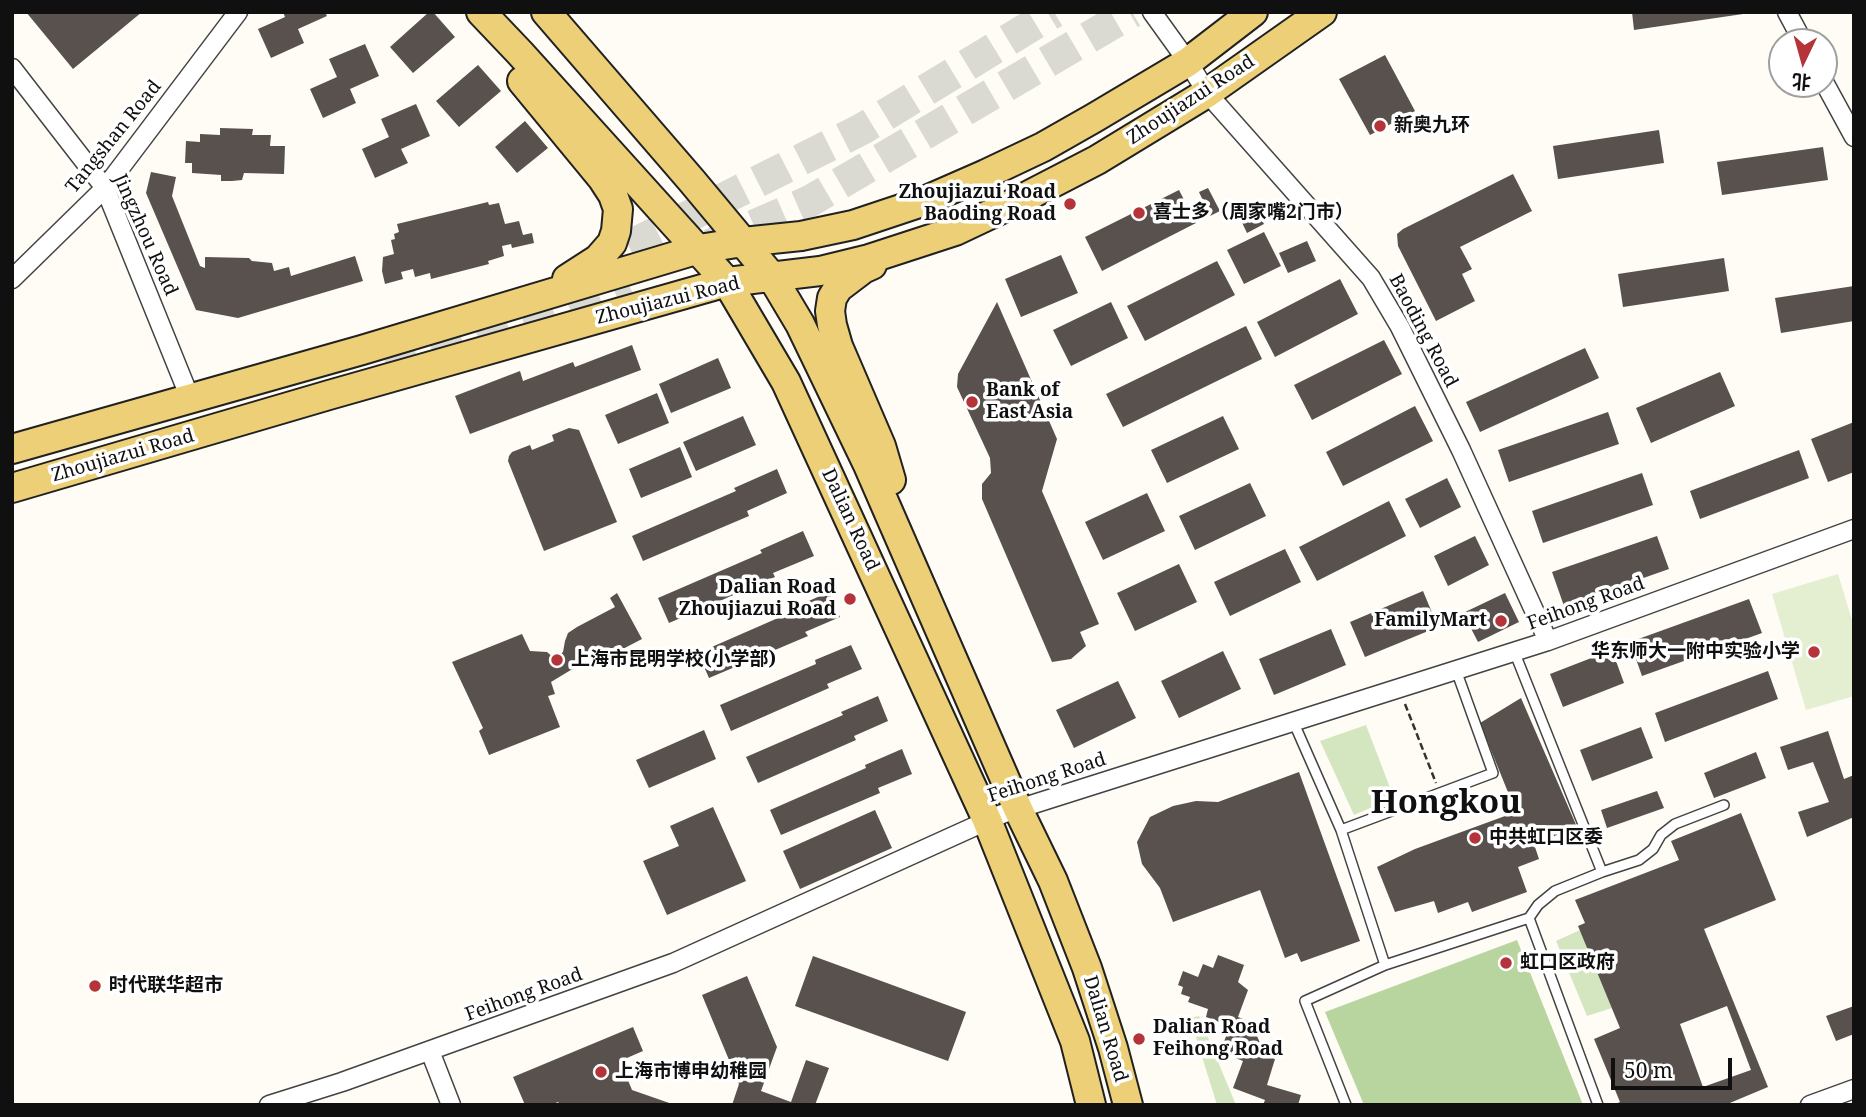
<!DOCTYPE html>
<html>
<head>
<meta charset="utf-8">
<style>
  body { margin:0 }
  #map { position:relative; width:1866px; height:1117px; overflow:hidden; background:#fefcf4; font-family:"Noto Serif","Noto Sans SC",serif }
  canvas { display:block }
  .frame { position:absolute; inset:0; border:14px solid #101010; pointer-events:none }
  .north { position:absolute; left:1768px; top:28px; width:70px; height:70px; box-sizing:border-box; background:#fff; border:2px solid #9f9f9f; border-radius:50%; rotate:185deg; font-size:19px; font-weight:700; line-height:28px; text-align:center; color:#101010 }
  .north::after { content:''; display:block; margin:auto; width:24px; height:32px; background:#b4343a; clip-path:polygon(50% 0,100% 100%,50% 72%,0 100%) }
  .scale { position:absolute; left:1611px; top:1058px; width:121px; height:32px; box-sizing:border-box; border:4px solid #101010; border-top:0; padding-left:9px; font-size:21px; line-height:24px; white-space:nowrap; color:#101010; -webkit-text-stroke:5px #fff; paint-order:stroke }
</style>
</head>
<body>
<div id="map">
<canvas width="1866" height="1117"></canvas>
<div class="frame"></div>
<div class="north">北</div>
<div class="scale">50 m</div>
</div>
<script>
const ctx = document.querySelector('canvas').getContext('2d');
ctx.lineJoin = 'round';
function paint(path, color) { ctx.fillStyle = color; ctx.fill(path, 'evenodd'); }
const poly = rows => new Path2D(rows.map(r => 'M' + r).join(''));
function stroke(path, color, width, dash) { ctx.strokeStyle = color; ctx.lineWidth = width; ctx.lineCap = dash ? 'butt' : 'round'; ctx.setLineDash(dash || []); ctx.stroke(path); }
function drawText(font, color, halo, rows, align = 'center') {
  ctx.font = font + ' "Noto Serif","Noto Sans SC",serif'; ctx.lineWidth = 7; ctx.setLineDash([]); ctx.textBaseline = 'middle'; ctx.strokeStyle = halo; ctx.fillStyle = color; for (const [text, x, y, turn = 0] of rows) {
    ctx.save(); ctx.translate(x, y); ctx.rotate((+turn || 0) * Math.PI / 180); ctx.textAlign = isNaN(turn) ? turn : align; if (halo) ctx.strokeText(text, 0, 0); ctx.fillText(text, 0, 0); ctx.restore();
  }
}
paint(poly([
  [1366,725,1394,798,1354,815,1320,741],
  [1580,930,1612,1008,1587,1016,1556,941],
  [1199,1016,1236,1105,1217,1105,1190,1018]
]), '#d4e6c0');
paint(poly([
  [1517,940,1583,1105,1364,1105,1325,1012]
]), '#b8d5a0');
paint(poly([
  [1838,574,1854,627,1854,696,1806,710,1772,594]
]), '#e4eed1');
paint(poly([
  [26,12,142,12,73,69],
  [283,12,325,12,327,16,298,29,304,43,271,58,258,29,285,17],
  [429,12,433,12,455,37,413,73,390,47],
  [1632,12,1743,12,1743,14,1634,30],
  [365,44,379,76,350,89,356,103,323,118,310,89,337,77,329,59],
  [1385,55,1415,111,1370,135,1339,79],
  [478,65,501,91,459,127,436,101],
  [416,104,430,136,401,149,408,163,375,178,362,149,389,137,381,119],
  [525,121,548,148,517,173,495,147],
  [220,128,253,129,252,135,271,135,270,146,285,146,284,174,244,173,242,180,232,181,221,181,221,175,192,173,192,163,185,163,186,141,200,142,200,134,220,135],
  [1659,130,1664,163,1558,179,1553,146],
  [1823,147,1828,180,1722,195,1717,162],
  [151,172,176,177,172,196,200,266,205,268,205,257,249,258,252,261,272,263,274,271,289,267,291,276,355,256,363,281,238,318,196,310,146,193],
  [1513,174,1532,211,1460,247,1472,269,1462,274,1475,301,1436,321,1398,246,1397,234,1403,229],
  [1208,188,1220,211,1210,216,1199,192],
  [1179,190,1196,223,1102,271,1085,237],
  [1252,200,1264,224,1247,233,1235,208],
  [488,202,489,205,499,203,505,224,519,221,523,235,532,233,534,243,512,248,511,244,502,246,504,256,488,261,489,264,431,279,430,273,415,277,413,269,401,272,403,279,385,284,382,271,383,257,394,254,391,240,395,239,394,234,399,232,397,224],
  [1264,232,1281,266,1244,284,1227,250],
  [1307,241,1316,261,1288,273,1279,253],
  [1061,255,1078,293,1021,317,1005,279],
  [1724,258,1729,291,1623,307,1618,274],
  [1217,261,1235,295,1145,341,1127,306],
  [1340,279,1358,314,1275,357,1257,322],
  [1854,286,1854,321,1781,333,1775,298],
  [997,302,1057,439,1042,491,1099,624,1080,632,1086,646,1071,659,1052,662,982,499,982,484,991,473,990,458,957,387,958,374],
  [1111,302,1128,338,1071,366,1053,330],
  [1246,326,1262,359,1123,427,1106,394],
  [1384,340,1402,374,1312,420,1294,385],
  [632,345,641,370,470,434,455,396,520,371,523,381,573,362,575,367],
  [1585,348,1599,378,1480,432,1466,402],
  [718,358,731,388,671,413,659,384],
  [1720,372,1735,406,1651,443,1636,408],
  [657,393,669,423,618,444,605,415],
  [1415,406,1433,441,1343,486,1326,452],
  [1608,412,1619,444,1509,482,1498,450],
  [743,416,756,445,696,471,683,442],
  [1223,416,1239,449,1167,483,1151,450],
  [1854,422,1854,472,1828,482,1811,439],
  [569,428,579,430,617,522,544,551,508,461,509,456,512,452,530,445,532,450,554,441,552,435],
  [680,447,692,477,641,498,629,469],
  [1799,450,1809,478,1700,519,1690,491],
  [777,469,787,493,747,511,749,516,643,561,632,536,736,491,734,488],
  [1642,473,1653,505,1543,543,1532,511],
  [1447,478,1461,507,1420,528,1405,499],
  [1250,483,1266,516,1195,550,1179,516],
  [1147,493,1165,531,1103,560,1085,522],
  [1389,501,1406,536,1317,581,1299,547],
  [803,531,814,556,773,573,775,577,669,623,658,598,762,553,760,550],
  [1475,536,1489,565,1448,586,1434,556],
  [1657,536,1669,569,1564,606,1552,572],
  [1285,549,1301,582,1230,616,1214,582],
  [1179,564,1197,602,1135,631,1117,593],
  [1423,591,1438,627,1365,657,1350,622],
  [829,592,840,617,805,632,808,636,709,678,698,653,794,611,793,608],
  [617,593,642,639,592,665,589,659,551,682,555,694,548,696,560,727,489,755,479,731,483,728,452,662,522,634,530,651,547,652,555,659,563,652,565,641,568,633,577,627,615,607,610,598],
  [1505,593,1519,622,1478,642,1463,613],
  [1749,599,1762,633,1642,676,1630,642],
  [1331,629,1346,665,1274,695,1259,659],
  [851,645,862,669,827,684,829,688,731,731,720,705,816,664,815,660],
  [1612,650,1624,683,1563,707,1550,674],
  [1223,651,1241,689,1179,718,1161,681],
  [1768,671,1778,699,1665,742,1655,713],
  [1118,681,1136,718,1074,748,1056,710],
  [878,696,888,721,854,736,856,740,758,783,746,757,843,715,841,712],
  [1521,698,1577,827,1534,844,1539,859,1518,867,1527,892,1472,912,1468,902,1438,913,1434,901,1395,912,1377,867,1415,849,1516,812,1480,723],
  [1641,727,1653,758,1592,781,1580,750],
  [704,730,716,759,649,788,636,760],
  [1828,731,1844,779,1854,775,1854,817,1807,837,1798,812,1829,802,1813,762,1788,770,1780,747],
  [902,749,912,774,878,788,880,793,781,835,770,810,866,768,865,765],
  [1756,752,1766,778,1714,798,1704,773],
  [1299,772,1360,941,1301,962,1297,953,1285,958,1260,890,1173,922,1160,888,1142,864,1137,842,1150,817,1173,806,1196,801,1218,802],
  [1657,791,1664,808,1607,828,1601,810],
  [713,807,746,881,667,915,643,861,679,846,670,826],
  [875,810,892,848,800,889,783,851],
  [1741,813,1776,900,1704,929,1768,1087,1725,1105,1613,1105,1620,1102,1594,1039,1620,1028,1578,926,1585,923,1575,900,1679,860,1671,841],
  [1727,1006,1751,1070,1703,1087,1680,1024],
  [1218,955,1244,965,1238,982,1248,990,1238,1017,1261,1026,1257,1036,1266,1057,1275,1059,1267,1085,1301,1095,1298,1105,1263,1105,1265,1100,1233,1088,1243,1061,1220,1052,1230,1026,1206,1017,1208,1009,1188,1002,1190,997,1181,994,1183,987,1178,985,1183,971,1198,977,1203,964,1213,968],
  [813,956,966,1012,948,1061,795,1006],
  [747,976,777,1047,761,1091,791,1102,806,1060,829,1068,815,1105,732,1105,739,1084,702,995],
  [1854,1006,1854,1034,1836,1041,1826,1016],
  [633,1027,643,1051,620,1061,632,1090,675,1105,560,1105,558,1102,551,1105,525,1105,513,1077]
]), '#58514d');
stroke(poly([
  [710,245,810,201,1132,12],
  [586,268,862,129,1054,12],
  [386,365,532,321,627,280]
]), '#dad9d2', 32, [32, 16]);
const lane = poly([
  [1514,651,1602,872],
  [1293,721,1341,830,1493,773,1456,670],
  [1341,830,1385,965],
  [1529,918,1598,1105],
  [1346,1105,1305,1001,1385,965,1529,918,1538,905,1555,891,1602,872,1639,860,1653,849,1661,835,1675,824,1724,805]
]);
const street = poly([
  [1152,12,1188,62,1207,93,1371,278,1400,327,1461,450,1548,641],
  [1787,12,1803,42],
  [12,68,105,188,190,398],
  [1824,82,1854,137],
  [12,279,105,188,238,12],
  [430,1051,451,1105],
  [269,1105,342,1082,673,963,1002,814,1548,641,1854,529],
  [1810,1105,1854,1089]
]);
const primary = poly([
  [481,12,520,53,727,282,786,382,987,820,1075,1041,1091,1105],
  [546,12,692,181,772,277,800,324,868,465,1018,809,1053,881,1087,968,1113,1048,1128,1105],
  [522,81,602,178,613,195,618,209,616,231,612,243,598,259,567,279],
  [872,265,863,269,838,288,832,298,830,311,832,325,838,346,881,446,891,480],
  [12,449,362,350,699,249,743,242,801,236,853,225,922,202,986,174,1043,147,1094,118,1188,62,1253,12],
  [12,488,329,395,727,282,820,271,869,259,955,231,1012,204,1097,160,1207,93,1322,12]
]);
stroke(lane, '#434343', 12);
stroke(street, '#434343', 21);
stroke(primary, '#212121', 32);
stroke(poly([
  [1405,704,1436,783]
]), '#323232', 2.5, [7, 3.5]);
stroke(lane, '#fff', 9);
stroke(street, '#fff', 18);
stroke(primary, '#eccf76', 28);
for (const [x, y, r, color] of [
  [1380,126,7,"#b4343a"],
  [1070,204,7,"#b4343a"],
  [1139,213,7,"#b4343a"],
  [972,402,7,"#b4343a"],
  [850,599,7,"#b4343a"],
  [1501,621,7,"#b4343a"],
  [1814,652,7,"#b4343a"],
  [557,660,7,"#b4343a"],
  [1475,838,7,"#b4343a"],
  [1506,963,7,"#b4343a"],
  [95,986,7,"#b4343a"],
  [1139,1039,7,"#b4343a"],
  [601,1072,7,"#b4343a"]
]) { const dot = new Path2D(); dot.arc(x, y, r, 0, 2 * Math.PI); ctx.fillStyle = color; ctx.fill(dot); stroke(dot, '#fff', 2.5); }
drawText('19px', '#101010', '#fff', [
  ["Zhoujiazui Road",1191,100,-33],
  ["Tangshan Road",114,137,-51],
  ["Jingzhou Road",145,235,66],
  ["Zhoujiazui Road",668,301,-14],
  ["Baoding Road",1423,331,62],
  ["Zhoujiazui Road",123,456,-16],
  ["Dalian Road",850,520,65],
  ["Feihong Road",1586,604,-20],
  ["Feihong Road",1047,778,-18],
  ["Feihong Road",524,995,-20],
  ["Dalian Road",1105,1029,73]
]);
drawText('bold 19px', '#101010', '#fff', [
  ["新奥九环",1394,126],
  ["Zhoujiazui Road",1056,193,"right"],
  ["Baoding Road",1056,215,"right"],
  ["喜士多（周家嘴2门市）",1153,213],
  ["Bank of",986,391],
  ["East Asia",986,413],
  ["Dalian Road",836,588,"right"],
  ["Zhoujiazui Road",836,610,"right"],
  ["FamilyMart",1487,621,"right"],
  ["华东师大一附中实验小学",1800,652,"right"],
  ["上海市昆明学校(小学部)",571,660],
  ["中共虹口区委",1489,838],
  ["虹口区政府",1520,963],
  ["时代联华超市",109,986],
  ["Dalian Road",1153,1028],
  ["Feihong Road",1153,1050],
  ["上海市博申幼稚园",615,1072]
], 'left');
drawText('bold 33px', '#101010', '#fff', [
  ["Hongkou",1446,804]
]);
</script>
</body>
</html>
